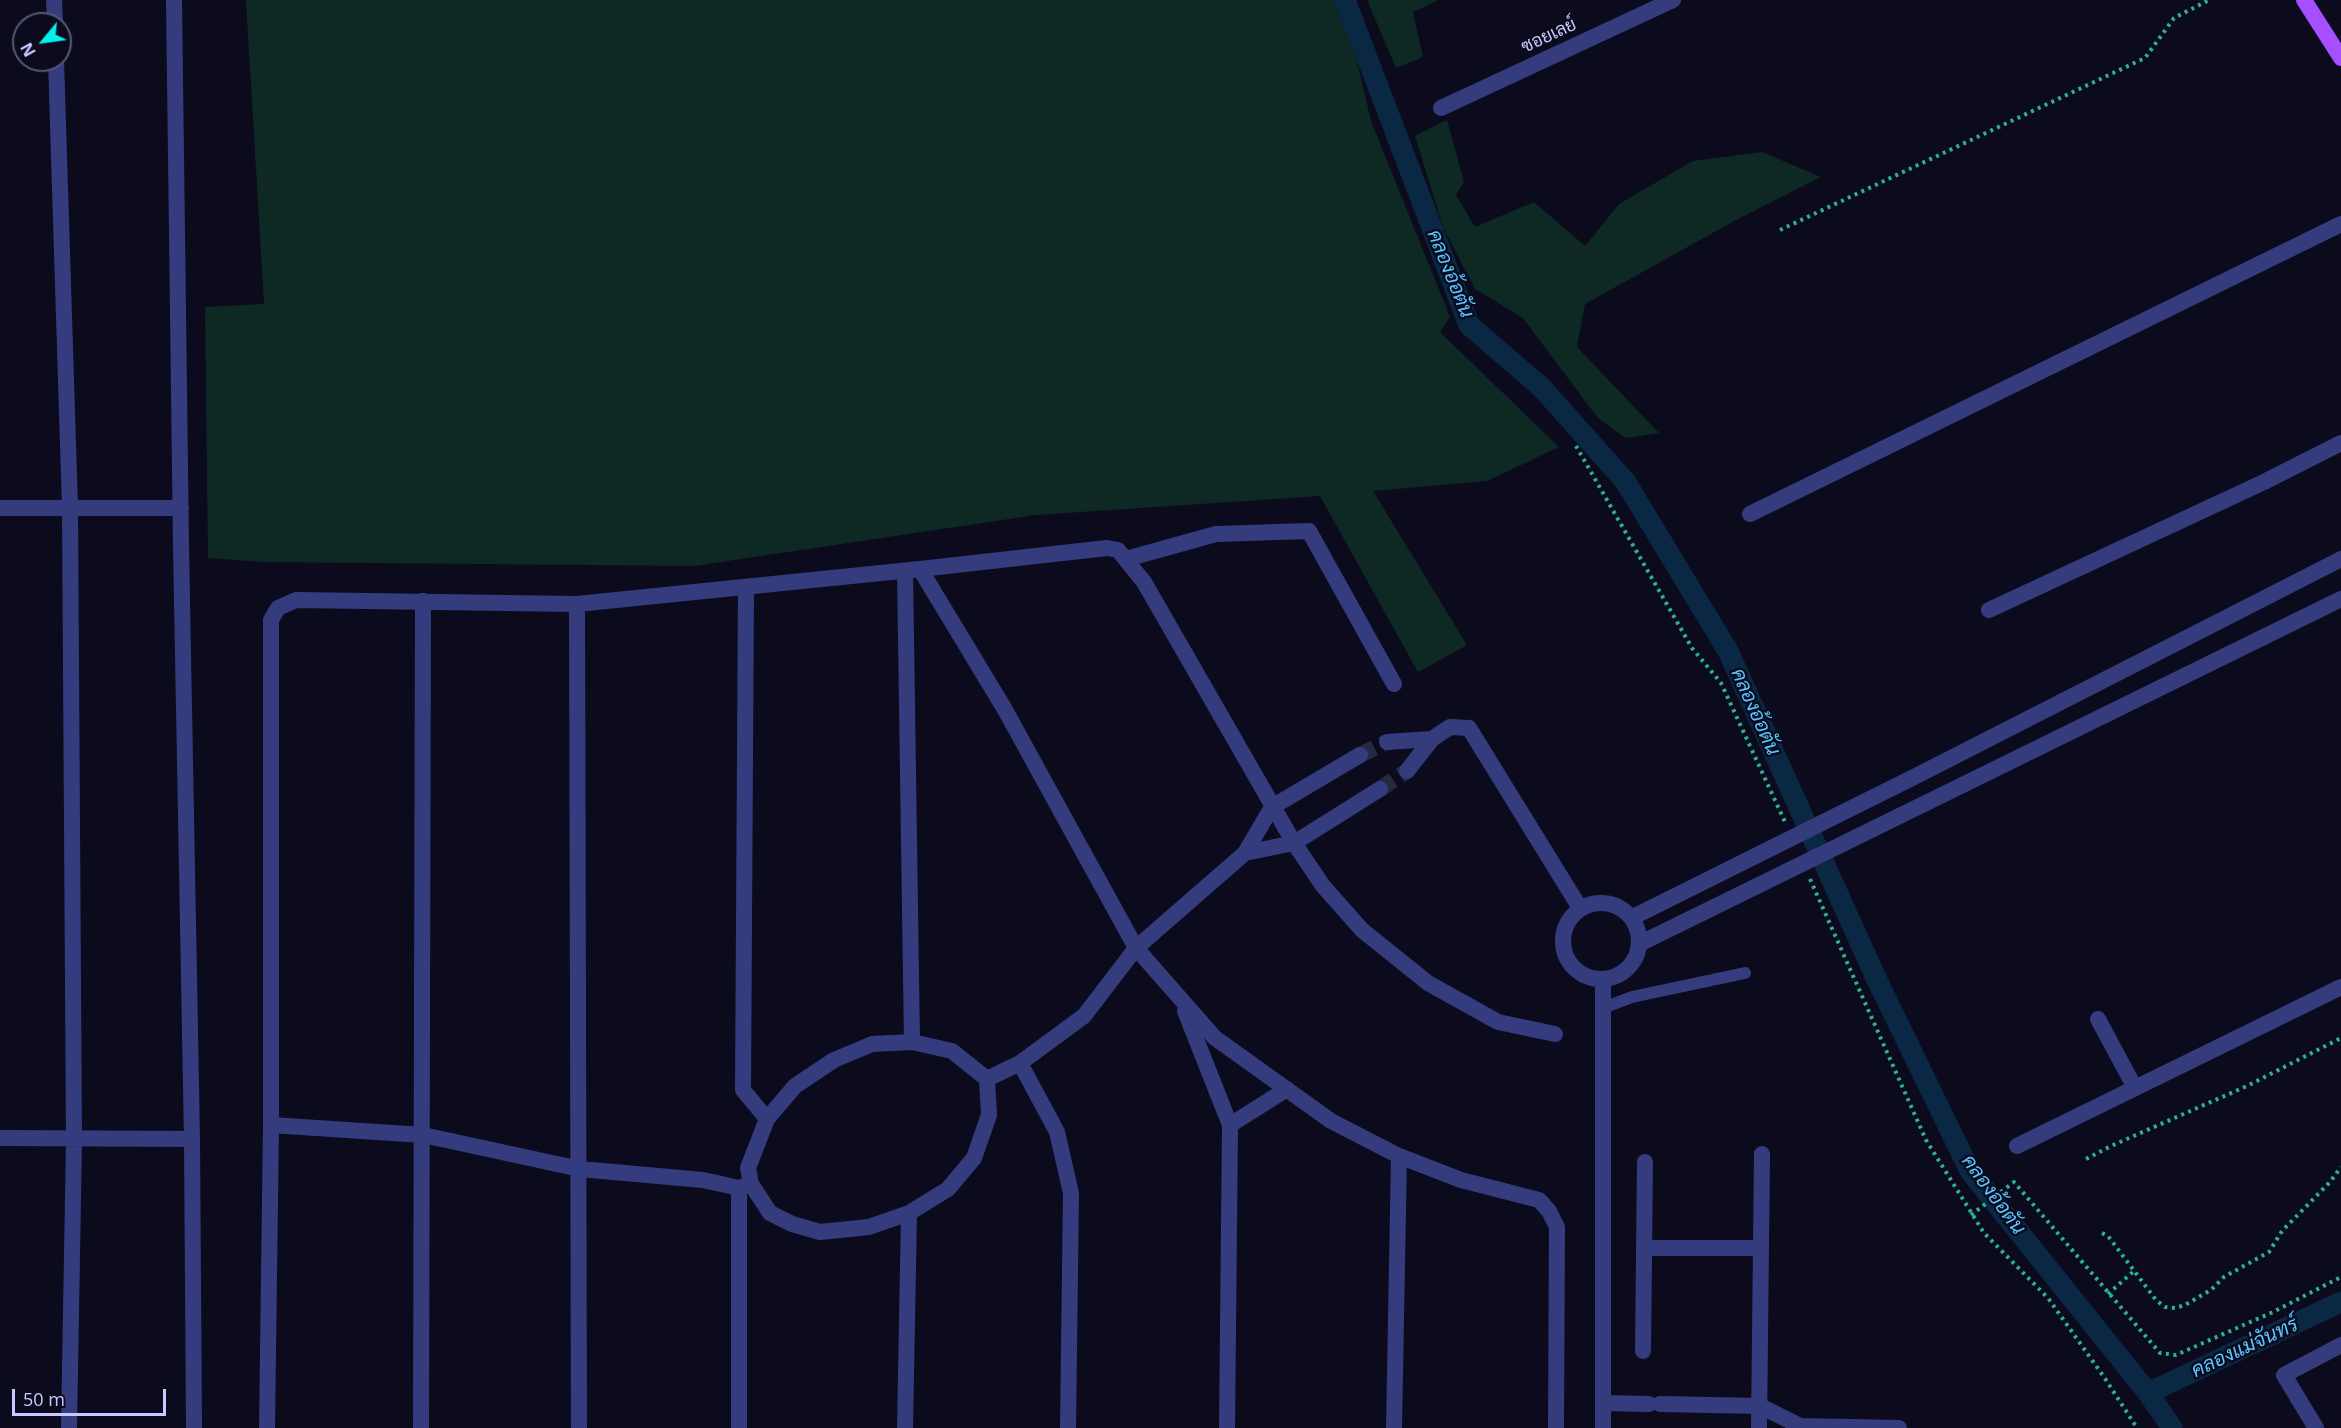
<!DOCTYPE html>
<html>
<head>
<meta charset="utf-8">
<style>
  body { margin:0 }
  #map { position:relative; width:2341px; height:1428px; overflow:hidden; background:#0c0b1e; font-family:"Open Sans",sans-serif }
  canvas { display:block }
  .north { position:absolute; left:12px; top:12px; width:60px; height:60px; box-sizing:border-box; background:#0c0b1e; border:2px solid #575778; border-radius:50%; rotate:241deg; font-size:16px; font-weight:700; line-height:24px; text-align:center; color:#c8c9ff }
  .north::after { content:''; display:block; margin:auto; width:21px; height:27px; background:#00f3ec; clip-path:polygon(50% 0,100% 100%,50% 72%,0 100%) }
  .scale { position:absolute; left:12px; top:1389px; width:154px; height:27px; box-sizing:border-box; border:3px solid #c8c9ff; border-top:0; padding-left:8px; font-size:18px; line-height:21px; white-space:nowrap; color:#c8c9ff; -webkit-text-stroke:4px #0c0b1e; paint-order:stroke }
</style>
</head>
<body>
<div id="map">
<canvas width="2341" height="1428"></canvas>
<div class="north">N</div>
<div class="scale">50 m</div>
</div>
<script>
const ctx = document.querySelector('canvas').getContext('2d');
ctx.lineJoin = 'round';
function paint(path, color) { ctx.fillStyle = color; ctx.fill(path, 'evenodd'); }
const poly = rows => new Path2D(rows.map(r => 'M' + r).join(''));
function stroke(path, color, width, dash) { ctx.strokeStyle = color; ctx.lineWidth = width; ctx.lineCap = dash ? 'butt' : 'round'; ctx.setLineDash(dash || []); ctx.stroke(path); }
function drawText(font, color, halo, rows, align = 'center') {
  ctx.font = font + ' "Open Sans",Sarabun,sans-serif'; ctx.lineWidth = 5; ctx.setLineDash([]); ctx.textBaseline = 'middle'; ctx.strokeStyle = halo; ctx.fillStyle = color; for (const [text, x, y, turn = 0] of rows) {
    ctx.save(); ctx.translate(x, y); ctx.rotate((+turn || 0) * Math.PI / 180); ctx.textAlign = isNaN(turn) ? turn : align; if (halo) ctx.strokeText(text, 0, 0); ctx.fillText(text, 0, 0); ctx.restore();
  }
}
paint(poly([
  [246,0,1338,0,1352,40,1371,121,1450,317,1440,332,1559,447,1487,481,1373,491,1467,645,1418,672,1320,496,1036,515,694,566,263,562,208,558,205,307,264,304],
  [1367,0,1439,0,1413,12,1423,57,1396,68],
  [1447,120,1464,182,1456,195,1475,227,1534,202,1585,246,1619,204,1693,161,1762,152,1821,177,1736,220,1585,304,1577,347,1659,433,1625,438,1597,417,1523,318,1475,289,1443,227,1415,136]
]), '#0e2824');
stroke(poly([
  [1345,0,1469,325,1541,387,1625,481,1728,651,1877,980,1970,1171,2148,1393,2172,1428],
  [2148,1393,2341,1302]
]), '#0a2843', 21);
stroke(poly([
  [1360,755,1387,742],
  [1380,789,1407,771]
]), '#282840', 16, [16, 8]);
stroke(poly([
  [1780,230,2145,58,2174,18,2209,0],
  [1576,446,1692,648,1721,683,1785,822],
  [1810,879,1926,1140,1984,1233,2048,1298,2104,1377,2137,1428],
  [2086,1159,2111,1146,2247,1086,2341,1038],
  [1971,1215,2014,1182,2160,1353,2176,1355,2273,1312,2341,1277],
  [2102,1233,2108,1236,2156,1300,2165,1307,2175,1308,2185,1305,2211,1290,2224,1277,2269,1252,2282,1231,2330,1182,2341,1167],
  [2108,1294,2134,1271]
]), '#2ab298', 4, [3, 4.5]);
stroke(poly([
  [1603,1008,1632,997,1745,973]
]), '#353c7e', 12);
stroke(poly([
  [54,0,55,24],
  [174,0,181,546,192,1139,194,1428],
  [56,60,70,508,74,1140,69,1428],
  [1441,108,1673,0],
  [0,508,181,508],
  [1750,514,2341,224],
  [1126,559,1216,534,1309,531,1394,684],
  [920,569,1004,708,1136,948,1215,1038,1331,1121,1399,1156,1461,1180,1539,1200,1549,1211,1557,1227,1556,1428],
  [905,571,912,1042],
  [746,587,743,1090,767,1119],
  [577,604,579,1428],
  [1989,610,2264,482,2341,443],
  [1387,742,1432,739],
  [1407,771,1432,739,1450,727,1469,728,1580,908],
  [1245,853,1294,843,1380,789],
  '1563 941a38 38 0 1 1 76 0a38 38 0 1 1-76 0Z',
  [1631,918,1918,775,2341,559],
  [1639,944,2341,599],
  [1185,1011,1230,1125,1227,1428],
  [2098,1019,2135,1088],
  [912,1042,952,1051,987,1079,989,1115,974,1158,948,1189,909,1213,869,1227,820,1232,792,1224,770,1213,751,1184,748,1168,767,1119,795,1086,834,1060,872,1044,912,1042],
  [987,1079,1020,1063],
  [271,1125,271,620,278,608,296,600,577,604,920,569,1107,548,1118,550,1144,582,1294,843,1323,886,1362,930,1428,983,1498,1022,1555,1034],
  [1230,1125,1287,1089],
  [0,1138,192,1139],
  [2017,1146,2341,987],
  [1645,1248,1761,1248],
  [1643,1351,1645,1162],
  [1603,1403,1649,1404],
  [1660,1404,1760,1406,1800,1426],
  [267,1428,271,1125,423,1135,580,1169,703,1180,739,1188,751,1184],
  [421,1428,423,601],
  [739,1428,739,1188],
  [905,1428,909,1213],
  [1068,1428,1071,1193,1057,1132,1020,1063,1084,1016,1136,948,1245,853,1272,807,1360,755],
  [1394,1428,1399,1156],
  [1603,1428,1603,980],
  [1759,1428,1762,1154],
  [1795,1428,1800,1426,1899,1428],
  [2316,1428,2284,1375,2341,1345]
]), '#353c7e', 16);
stroke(poly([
  [2304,0,2341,58]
]), '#a64fff', 16);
drawText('18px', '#c8c9ff', '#0c0b1e', [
  ["ซอยเลย์",1549,36,-25]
]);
drawText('italic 20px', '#56c7ff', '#0c0b1e', [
  ["คลองอ้อตัน",1450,274,68],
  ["คลองอ้อตัน",1755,712,66],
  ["คลองอ้อตัน",1993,1195,54],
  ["คลองแม่จันทร์",2245,1348,-25]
]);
</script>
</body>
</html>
